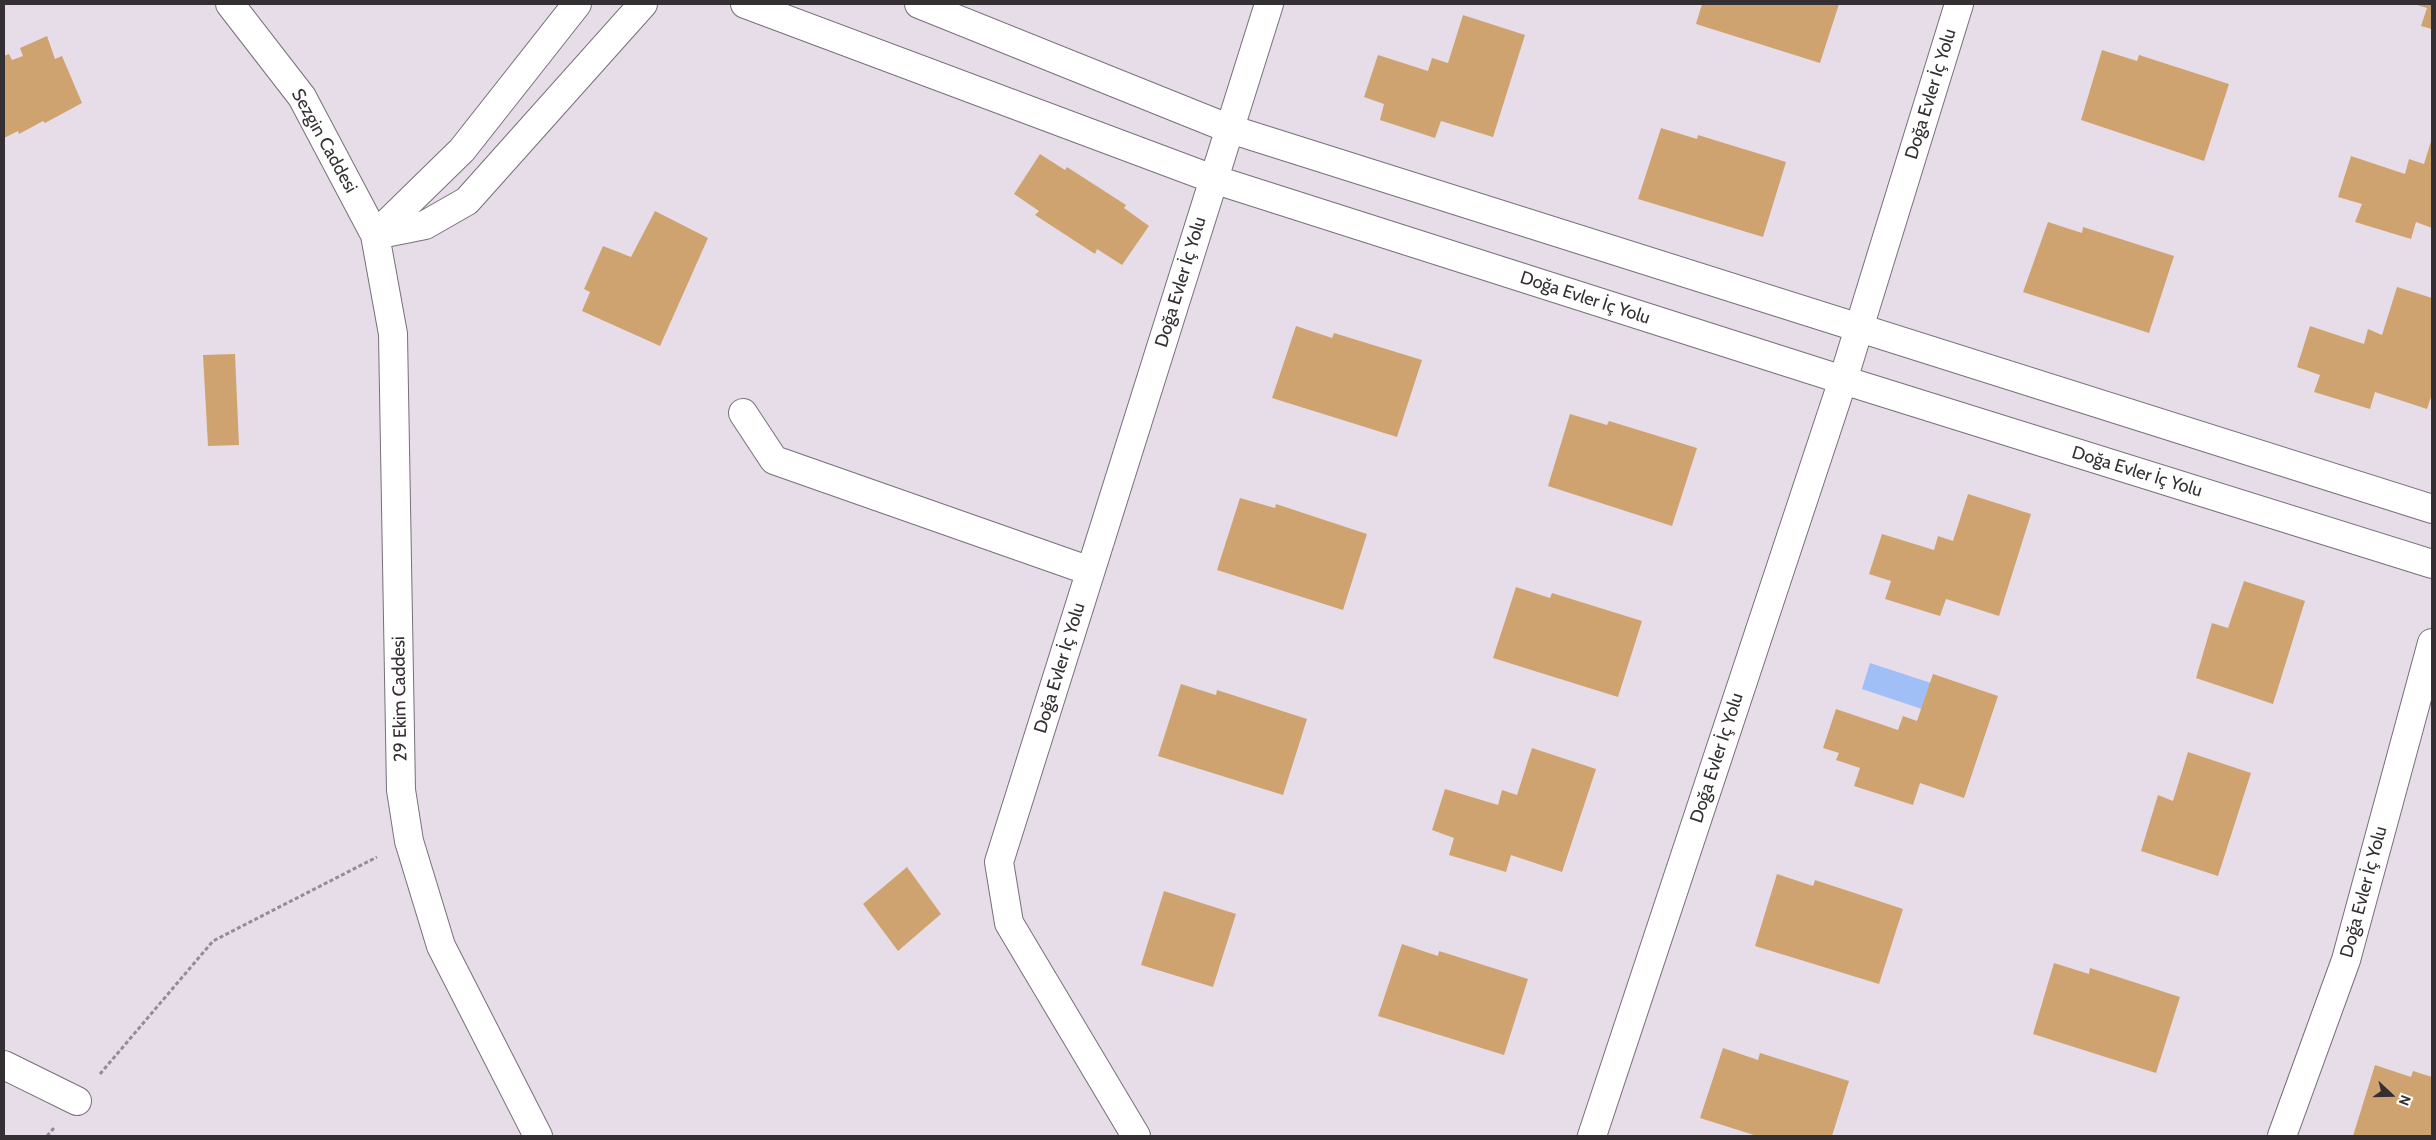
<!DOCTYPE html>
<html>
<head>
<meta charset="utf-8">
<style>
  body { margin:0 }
  #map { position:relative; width:2436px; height:1140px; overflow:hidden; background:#e7dde9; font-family:Cabin,sans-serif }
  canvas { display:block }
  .frame { position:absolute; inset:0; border:5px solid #332f33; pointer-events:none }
  .north { position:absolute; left:2366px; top:1070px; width:50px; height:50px; -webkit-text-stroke:4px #fff; paint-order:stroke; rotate:111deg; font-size:14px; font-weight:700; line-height:20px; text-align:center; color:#332f33 }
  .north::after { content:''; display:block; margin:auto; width:18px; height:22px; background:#332f33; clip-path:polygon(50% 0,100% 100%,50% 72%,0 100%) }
</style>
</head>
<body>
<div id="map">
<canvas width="2436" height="1140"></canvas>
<div class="frame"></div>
<div class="north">N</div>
</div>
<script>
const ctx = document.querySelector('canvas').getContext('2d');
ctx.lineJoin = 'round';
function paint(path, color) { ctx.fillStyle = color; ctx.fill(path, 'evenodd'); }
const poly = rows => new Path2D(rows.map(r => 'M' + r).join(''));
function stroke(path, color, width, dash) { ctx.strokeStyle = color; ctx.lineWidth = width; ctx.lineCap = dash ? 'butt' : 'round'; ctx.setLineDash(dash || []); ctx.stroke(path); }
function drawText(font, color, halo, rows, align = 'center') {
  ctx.font = font + ' Cabin,sans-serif'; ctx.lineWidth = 4; ctx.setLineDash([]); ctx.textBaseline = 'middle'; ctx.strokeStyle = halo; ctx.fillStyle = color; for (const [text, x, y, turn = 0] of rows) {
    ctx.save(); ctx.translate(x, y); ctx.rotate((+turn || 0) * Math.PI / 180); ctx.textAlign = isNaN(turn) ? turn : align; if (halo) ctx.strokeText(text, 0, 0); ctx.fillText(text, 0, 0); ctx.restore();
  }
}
paint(poly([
  [1870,663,1931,683,1922,709,1862,689]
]), '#9fbff6');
paint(poly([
  [1702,4,1839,4,1820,63,1696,24],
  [2414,4,2432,4,2432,29,2421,26,2427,8],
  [1463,15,1525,35,1493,137,1441,121,1435,138,1380,120,1384,104,1364,97,1378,55,1428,71,1432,58,1448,63],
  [47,36,55,59,62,56,82,103,45,123,43,121,19,134,18,131,4,138,4,56,9,54,12,60,23,56,20,48],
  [2102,50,2137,61,2139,55,2229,84,2204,161,2081,120],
  [1661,128,1697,139,1698,135,1786,162,1763,237,1638,199],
  [2432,138,2432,228,2416,222,2411,239,2355,222,2362,204,2338,197,2351,156,2405,174,2409,159,2424,164],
  [1040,154,1065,170,1067,167,1126,205,1124,208,1149,226,1122,265,1097,249,1095,254,1035,215,1039,211,1014,194],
  [655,211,708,238,660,346,582,311,590,292,584,289,603,246,631,257],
  [2048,222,2082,233,2083,227,2174,256,2149,333,2023,292],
  [2397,287,2432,298,2432,394,2427,409,2375,392,2370,409,2314,392,2320,375,2297,367,2310,326,2364,344,2368,329,2382,335],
  [1296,326,1332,338,1334,333,1422,360,1397,437,1272,398],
  [235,354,239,445,208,446,203,355],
  [1570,414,1607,425,1609,421,1697,448,1672,526,1548,486],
  [1968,494,2031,514,1999,616,1946,599,1940,616,1885,599,1891,581,1869,574,1882,534,1934,550,1938,536,1953,541],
  [1240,498,1275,508,1276,504,1367,534,1343,610,1217,570],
  [2244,581,2305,601,2273,704,2196,678,2212,623,2228,628],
  [1516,587,1550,598,1552,593,1642,621,1618,697,1493,658],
  [1933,674,1998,696,1964,798,1920,783,1913,805,1854,786,1860,768,1836,760,1839,753,1823,748,1836,709,1898,730,1903,716,1917,721],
  [1181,684,1216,695,1217,690,1307,719,1283,795,1158,756],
  [1532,748,1596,769,1562,872,1511,855,1506,872,1449,855,1454,838,1432,830,1445,789,1498,805,1502,790,1517,795],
  [2188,752,2251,773,2218,876,2141,851,2158,795,2173,801],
  [907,867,941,914,898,951,863,904],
  [1777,874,1813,886,1815,880,1903,909,1879,984,1755,946],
  [1164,891,1236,914,1213,987,1141,965],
  [1402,944,1438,956,1439,951,1528,979,1504,1055,1378,1016],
  [2054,963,2089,974,2090,968,2180,997,2156,1073,2033,1034],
  [1723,1048,1758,1060,1760,1053,1849,1081,1832,1136,1757,1136,1700,1118],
  [2375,1065,2411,1077,2413,1071,2432,1077,2432,1136,2353,1136]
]), '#cfa36f');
const minor = poly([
  [230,4,302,97,375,235,393,334,401,790,409,841,441,946,538,1136],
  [745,4,1213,179,1843,380,2432,564],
  [919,4,1230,129,2432,509],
  [375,235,425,225,467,201,643,4],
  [375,235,462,150,577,4],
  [743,413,774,460,1090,571],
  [4,1065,77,1101],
  [1136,1136,1009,923,999,862,1269,4],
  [1592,1136,1843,380,1959,4],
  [2282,1136,2346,960,2432,643]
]);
stroke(minor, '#776f79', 30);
stroke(poly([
  [100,1074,213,941,377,857],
  [47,1136,54,1128]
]), '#938c94', 3, [4, 2.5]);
stroke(minor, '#fff', 28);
drawText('18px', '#332f33', '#fff', [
  ["Doğa Evler İç Yolu",1931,94,-73],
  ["Sezgin Caddesi",324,141,61],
  ["Doğa Evler İç Yolu",1181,282,-73],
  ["Doğa Evler İç Yolu",1585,298,18],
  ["Doğa Evler İç Yolu",2137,472,17],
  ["Doğa Evler İç Yolu",1060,668,-73],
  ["29 Ekim Caddesi",400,699,-91],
  ["Doğa Evler İç Yolu",1717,758,-72],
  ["Doğa Evler İç Yolu",2364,892,-75]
]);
</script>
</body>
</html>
